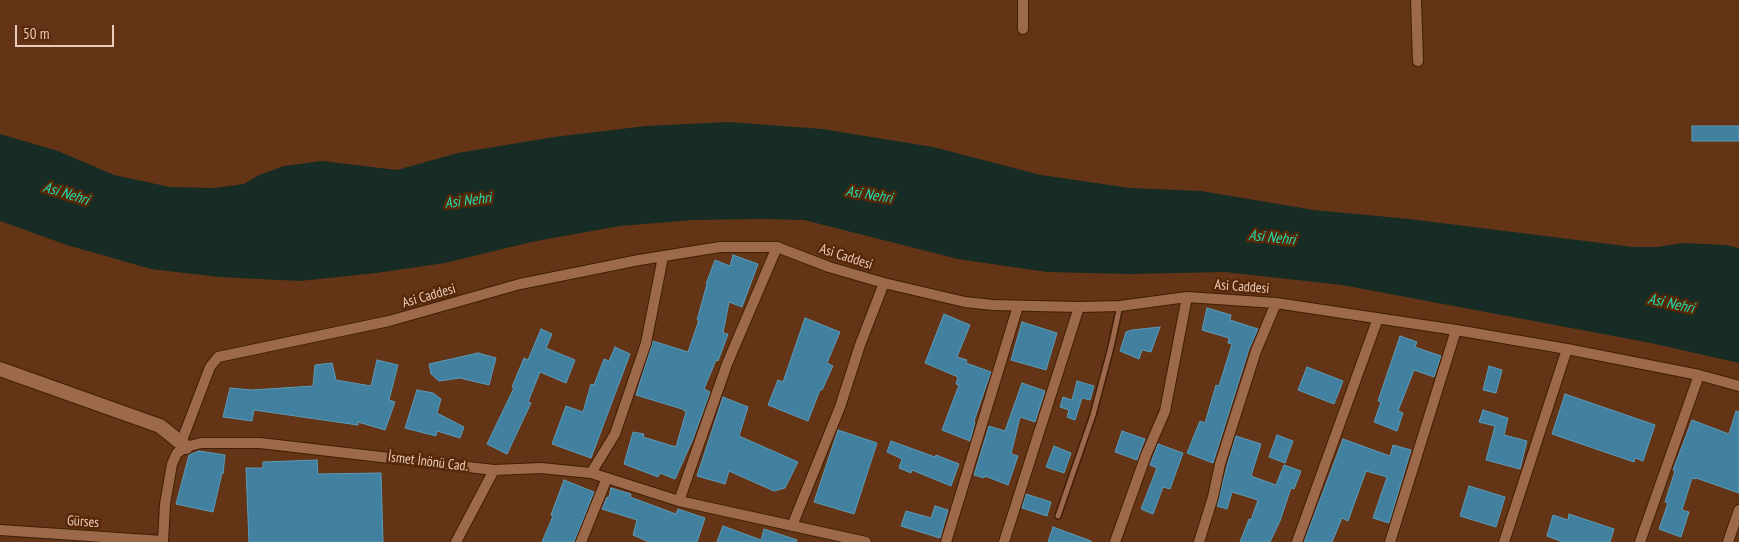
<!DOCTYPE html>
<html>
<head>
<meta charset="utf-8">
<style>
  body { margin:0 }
  #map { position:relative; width:1739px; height:542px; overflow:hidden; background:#633415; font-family:"PT Sans Narrow",sans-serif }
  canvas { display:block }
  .scale { position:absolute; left:15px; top:25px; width:99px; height:22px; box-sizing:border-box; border:2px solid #eaccbc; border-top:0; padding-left:6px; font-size:15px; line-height:18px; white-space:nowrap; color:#eaccbc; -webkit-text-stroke:4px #582909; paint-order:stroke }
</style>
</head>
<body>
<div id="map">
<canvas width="1739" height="542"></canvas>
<div class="scale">50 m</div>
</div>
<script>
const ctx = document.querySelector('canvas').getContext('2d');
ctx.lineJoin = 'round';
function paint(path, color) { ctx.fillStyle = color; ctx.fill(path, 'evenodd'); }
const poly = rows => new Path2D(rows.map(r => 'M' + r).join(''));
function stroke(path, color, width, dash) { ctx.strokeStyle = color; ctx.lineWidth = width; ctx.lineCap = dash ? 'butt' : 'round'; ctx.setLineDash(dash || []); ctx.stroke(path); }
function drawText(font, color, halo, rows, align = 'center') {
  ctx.font = font + ' "PT Sans Narrow",sans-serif'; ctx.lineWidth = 5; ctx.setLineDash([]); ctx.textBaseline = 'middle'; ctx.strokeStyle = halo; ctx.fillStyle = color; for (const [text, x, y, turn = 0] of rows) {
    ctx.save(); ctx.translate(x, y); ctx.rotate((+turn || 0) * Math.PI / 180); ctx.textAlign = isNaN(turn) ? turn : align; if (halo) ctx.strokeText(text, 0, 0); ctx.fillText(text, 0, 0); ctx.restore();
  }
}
paint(poly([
  [728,122,822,129,933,147,1041,175,1130,188,1201,191,1314,210,1409,219,1633,247,1657,247,1683,243,1726,245,1739,248,1739,363,1651,343,1342,285,1225,272,1130,274,1047,272,958,259,804,220,762,219,693,220,620,226,531,242,445,263,376,273,300,281,219,277,151,269,67,245,0,221,0,134,58,151,114,175,170,187,214,188,244,184,259,175,284,166,322,161,397,170,458,153,554,137,646,126]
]), '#162c25');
const building = poly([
  [1692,126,1739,126,1739,141,1692,141,1692,126],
  [733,255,758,264,742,307,729,302,723,333,728,334,718,361,716,360,704,389,710,392,693,439,675,479,660,473,658,477,624,464,633,432,644,434,643,437,676,447,686,412,682,409,636,395,653,341,688,352,699,320,697,320,707,284,706,284,715,260,730,266,733,255],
  [1207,308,1231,315,1230,320,1258,329,1249,349,1213,463,1187,453,1200,421,1205,423,1216,385,1219,386,1232,344,1228,343,1229,338,1202,330,1207,308],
  [944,314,970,325,957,357,967,360,966,363,991,372,974,421,975,422,970,441,942,430,959,385,956,384,958,377,925,363,944,314],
  [805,318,840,332,827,363,833,366,822,390,820,390,808,421,768,405,778,380,783,382,805,318],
  [1022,322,1057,333,1046,370,1011,360,1022,322],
  [1160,327,1151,352,1142,350,1139,359,1120,351,1126,332,1132,330,1160,327],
  [541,329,552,334,546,348,575,360,566,383,540,372,528,402,531,403,507,454,487,444,514,388,512,387,524,358,528,360,541,329],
  [1400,336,1417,342,1415,347,1441,356,1434,377,1414,370,1398,411,1403,413,1397,431,1374,422,1381,402,1378,401,1400,336],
  [615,347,630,354,591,458,552,444,566,406,583,412,591,384,594,385,604,359,609,361,615,347],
  [478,353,496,358,489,385,460,378,439,381,431,374,429,364,478,353],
  [377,360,398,365,389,400,395,402,385,430,358,422,358,425,254,410,252,421,223,417,230,388,252,390,313,386,315,365,332,363,336,380,371,386,377,360],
  [1489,366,1502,370,1496,393,1483,390,1489,366],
  [1307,367,1343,381,1334,404,1298,390,1307,367],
  [1077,381,1094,386,1090,400,1082,398,1075,420,1067,417,1069,410,1060,407,1063,397,1072,400,1077,381],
  [1022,383,1045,391,1035,422,1020,417,1011,454,1018,456,1008,485,985,476,984,478,974,475,989,426,1005,431,1022,383],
  [417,390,433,393,441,399,437,413,464,427,460,438,437,431,436,436,405,428,417,390],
  [1565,394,1655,425,1643,461,1635,458,1634,462,1552,434,1565,394],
  [723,397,748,407,739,436,798,462,785,488,774,491,729,471,725,484,697,476,723,397],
  [1483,410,1508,418,1504,435,1527,441,1520,469,1486,460,1495,426,1479,422,1483,410],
  [1736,411,1739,412,1739,493,1696,478,1695,479,1692,478,1682,510,1689,512,1681,537,1659,529,1668,503,1665,502,1675,471,1673,470,1692,420,1729,434,1736,411],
  [838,430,877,443,854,514,814,502,838,430],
  [1122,431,1145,439,1137,460,1115,452,1122,431],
  [1277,435,1293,441,1285,463,1269,457,1277,435],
  [1236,436,1261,444,1251,476,1276,485,1284,465,1301,471,1294,489,1291,488,1280,521,1270,542,1240,542,1249,519,1251,520,1258,500,1232,492,1227,509,1217,506,1227,466,1236,436],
  [1343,439,1390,456,1393,445,1411,450,1389,523,1373,518,1387,477,1366,471,1348,521,1342,518,1332,542,1304,542,1343,439],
  [891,441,935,457,936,455,959,464,951,486,912,470,911,473,899,468,902,459,887,452,891,441],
  [1158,444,1183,453,1170,489,1163,487,1153,514,1141,509,1157,468,1150,465,1158,444],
  [1054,446,1071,453,1064,473,1046,467,1054,446],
  [199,451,225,455,223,474,222,473,213,512,176,504,189,455,199,451],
  [317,460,318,474,381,473,383,542,249,542,246,468,263,468,263,462,317,460],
  [564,480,594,492,574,542,542,542,553,516,551,515,564,480],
  [1469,486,1505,497,1496,527,1460,516,1469,486],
  [611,488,631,494,630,497,676,514,678,509,705,518,697,542,649,542,633,535,637,520,602,509,607,497,609,498,611,488],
  [1026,494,1051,502,1047,516,1022,508,1026,494],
  [935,506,948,510,940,538,901,526,906,511,931,518,935,506],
  [1569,514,1614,529,1610,542,1563,542,1547,536,1553,515,1568,520,1569,514],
  [723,526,761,540,764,529,797,540,796,542,717,542,723,526],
  [1053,527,1091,541,1091,542,1048,542,1053,527]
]);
paint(building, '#41819f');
stroke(building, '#5b9bba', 1);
const service = poly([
  [1058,516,1093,415,1111,347,1120,306]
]);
const minor = poly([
  [1023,0,1023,29],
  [1416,0,1418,61],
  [1699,375,1739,386],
  [181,443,210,367,218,357,389,321,520,284,639,260,720,247,777,247,829,267,884,283,965,302,993,305,1079,307,1120,306,1187,297,1276,303,1456,330,1567,349,1699,375,1640,542],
  [591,473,615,434,646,343,663,257],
  [679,501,727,364,777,247],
  [792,526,840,407,860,345,884,283],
  [0,530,163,541],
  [163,542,165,504,172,464,177,453,186,447,201,443,260,443,494,470,541,468,591,473,679,501,866,542],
  [456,542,494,470],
  [581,542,607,478],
  [946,542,1018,306],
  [1004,542,1079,307],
  [1115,542,1146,455,1165,411,1187,297],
  [1199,542,1213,497,1220,464,1256,351,1276,303],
  [1297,542,1378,318],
  [1390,542,1456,330],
  [1504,542,1567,349],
  [1728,542,1739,510]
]);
const tertiary = poly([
  [0,369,160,426,186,447]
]);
stroke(service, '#411e06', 8);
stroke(minor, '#411e06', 12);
stroke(tertiary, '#411e06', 16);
stroke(service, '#9d694b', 5);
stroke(minor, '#9d694b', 10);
stroke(tertiary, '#9d694b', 14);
drawText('14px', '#eaccbc', '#582909', [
  ["Asi Caddesi",846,257,18],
  ["Asi Caddesi",1242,287,4],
  ["Asi Caddesi",429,296,-16],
  ["İsmet İnönü Cad.",428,462,7],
  ["Gürses",83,522,4]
]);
drawText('italic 15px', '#1edeb0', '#582909', [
  ["Asi Nehri",66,194,17],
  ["Asi Nehri",869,195,9],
  ["Asi Nehri",468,201,-7],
  ["Asi Nehri",1272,238,6],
  ["Asi Nehri",1671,304,12]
]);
</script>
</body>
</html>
